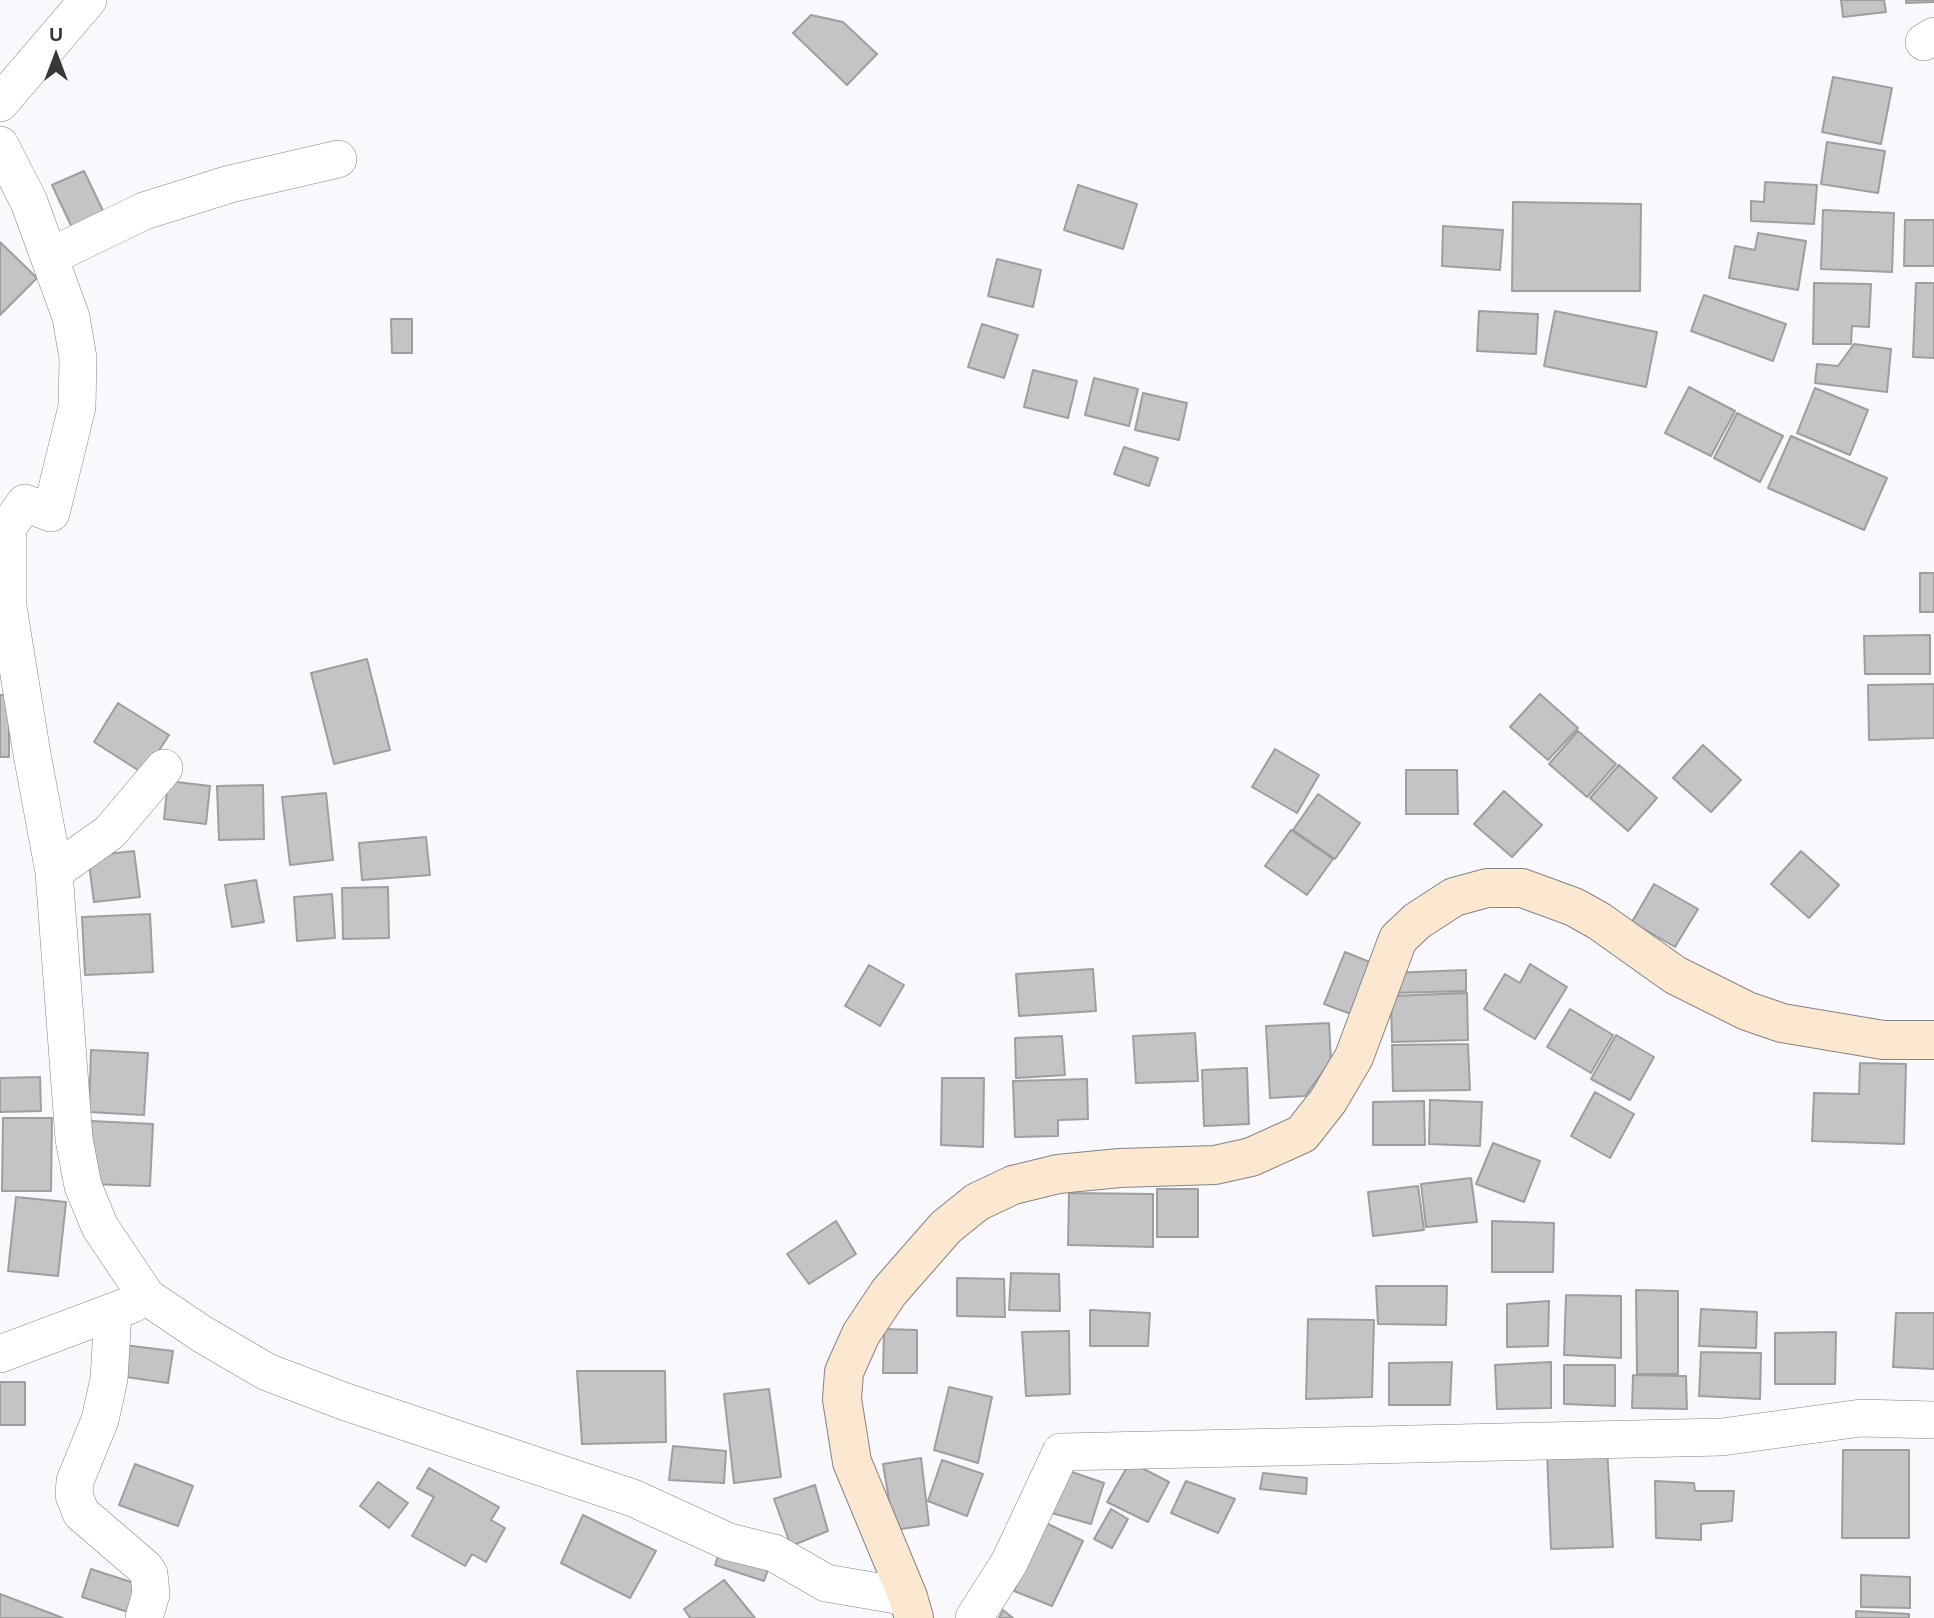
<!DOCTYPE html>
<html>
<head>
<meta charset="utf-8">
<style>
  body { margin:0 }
  #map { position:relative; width:1934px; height:1618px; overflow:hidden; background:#f9f8fc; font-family:Arial,sans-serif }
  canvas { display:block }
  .north { position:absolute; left:21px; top:21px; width:70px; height:70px; -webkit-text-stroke:5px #fff; paint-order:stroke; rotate:0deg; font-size:19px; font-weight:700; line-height:28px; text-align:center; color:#38383a }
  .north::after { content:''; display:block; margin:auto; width:24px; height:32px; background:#38383a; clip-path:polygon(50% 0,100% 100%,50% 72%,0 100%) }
</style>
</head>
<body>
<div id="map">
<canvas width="1934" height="1618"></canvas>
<div class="north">U</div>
</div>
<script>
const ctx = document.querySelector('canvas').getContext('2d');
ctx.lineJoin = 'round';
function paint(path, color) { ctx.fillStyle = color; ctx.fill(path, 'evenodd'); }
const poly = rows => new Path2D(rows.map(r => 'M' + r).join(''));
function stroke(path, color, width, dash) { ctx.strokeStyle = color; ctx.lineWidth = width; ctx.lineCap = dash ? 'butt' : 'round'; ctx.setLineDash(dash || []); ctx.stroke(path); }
const building = poly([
  [1841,0,1884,0,1886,12,1843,17,1841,0],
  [1906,0,1934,0,1934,2,1906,3,1906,0],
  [811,15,843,22,877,54,847,85,793,33,811,15],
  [1833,77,1892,88,1881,144,1822,132,1833,77],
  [1827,142,1885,151,1878,193,1821,184,1827,142],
  [84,171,106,217,74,232,52,185,84,171],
  [1765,182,1817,185,1814,224,1751,221,1751,201,1764,202,1765,182],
  [1078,185,1137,204,1123,249,1064,230,1078,185],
  [1513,202,1641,204,1640,291,1512,291,1513,202],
  [1823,210,1894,213,1892,272,1821,269,1823,210],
  [1905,220,1934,220,1934,266,1904,266,1905,220],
  [1443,226,1503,230,1500,270,1442,266,1443,226],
  [1758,233,1806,241,1798,290,1729,278,1735,246,1755,250,1758,233],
  [0,242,37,278,0,315,0,242],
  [997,259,1041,270,1033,307,988,296,997,259],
  [1814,283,1871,284,1869,327,1852,326,1851,344,1813,344,1814,283],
  [1916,283,1934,283,1934,358,1913,357,1916,283],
  [1704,295,1786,324,1773,361,1691,331,1704,295],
  [1479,311,1538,314,1536,354,1477,351,1479,311],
  [1555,311,1657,332,1646,387,1544,366,1555,311],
  [391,319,412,319,412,353,392,353,391,319],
  [982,324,1018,335,1004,378,968,367,982,324],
  [1854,344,1891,349,1887,392,1815,383,1817,364,1838,366,1854,344],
  [1033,370,1077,381,1068,418,1024,407,1033,370],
  [1094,378,1138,389,1129,426,1085,415,1094,378],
  [1689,387,1735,411,1711,456,1665,433,1689,387],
  [1815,388,1868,410,1850,455,1797,433,1815,388],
  [1143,393,1187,403,1179,440,1135,430,1143,393],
  [1737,413,1783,436,1760,482,1714,458,1737,413],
  [1791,436,1887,478,1864,530,1768,488,1791,436],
  [1124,447,1158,458,1149,486,1114,474,1124,447],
  [1920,573,1934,573,1934,612,1920,612,1920,573],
  [1930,635,1930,674,1865,674,1864,636,1930,635],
  [367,659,390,750,334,764,311,673,367,659],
  [1934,684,1934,738,1869,740,1868,685,1934,684],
  [1540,694,1578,728,1548,760,1510,727,1540,694],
  [0,695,9,695,9,757,0,757,0,695],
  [118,703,169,735,144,774,94,742,118,703],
  [1578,731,1616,764,1587,797,1549,764,1578,731],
  [1703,745,1741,780,1711,812,1673,778,1703,745],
  [1275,749,1319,775,1297,813,1252,787,1275,749],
  [1619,765,1657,798,1628,831,1590,798,1619,765],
  [1406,770,1457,770,1458,814,1406,814,1406,770],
  [168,781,210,786,206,824,164,819,168,781],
  [263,785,264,839,219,840,217,786,263,785],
  [1504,791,1542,825,1512,857,1474,824,1504,791],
  [326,793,333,860,290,865,282,797,326,793],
  [1318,794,1360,823,1335,859,1293,830,1318,794],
  [1291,830,1333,859,1307,895,1265,866,1291,830],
  [426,837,430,875,362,880,359,843,426,837],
  [134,851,140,897,94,902,88,856,134,851],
  [1801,851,1839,885,1809,918,1771,884,1801,851],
  [256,880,264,922,232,927,225,885,256,880],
  [1654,884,1698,909,1675,947,1632,922,1654,884],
  [388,887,389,938,343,939,342,888,388,887],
  [332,894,335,938,297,941,294,897,332,894],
  [150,914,153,972,85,975,82,917,150,914],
  [1345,952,1372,963,1351,1014,1324,1004,1345,952],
  [1530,964,1567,987,1535,1039,1484,1009,1505,974,1520,983,1530,964],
  [869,965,904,985,880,1026,845,1006,869,965],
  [1093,969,1096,1011,1019,1016,1016,974,1093,969],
  [1466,970,1466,991,1393,993,1392,973,1466,970],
  [1467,993,1468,1040,1392,1042,1391,996,1467,993],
  [1570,1009,1613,1035,1591,1073,1547,1047,1570,1009],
  [1329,1023,1331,1061,1305,1096,1270,1098,1266,1026,1329,1023],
  [1195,1033,1198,1081,1136,1083,1133,1036,1195,1033],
  [1616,1035,1654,1057,1630,1100,1591,1079,1616,1035],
  [1062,1036,1065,1075,1016,1078,1015,1038,1062,1036],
  [1468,1044,1470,1090,1393,1091,1392,1045,1468,1044],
  [91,1050,148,1053,144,1115,89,1112,91,1050],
  [1860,1063,1906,1064,1904,1144,1812,1141,1814,1093,1859,1094,1860,1063],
  [1247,1068,1249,1124,1204,1126,1202,1070,1247,1068],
  [40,1077,41,1111,0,1112,0,1078,40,1077],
  [942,1078,984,1078,983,1147,941,1145,942,1078],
  [1087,1079,1088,1119,1058,1120,1058,1136,1015,1137,1013,1081,1087,1079],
  [1595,1092,1634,1114,1610,1158,1571,1136,1595,1092],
  [1430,1100,1482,1102,1480,1146,1429,1144,1430,1100],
  [1424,1101,1425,1145,1373,1145,1373,1102,1424,1101],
  [3,1118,52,1118,51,1191,2,1191,3,1118],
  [91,1121,153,1124,150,1186,88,1184,91,1121],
  [1493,1143,1540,1161,1524,1202,1476,1184,1493,1143],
  [1471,1178,1477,1222,1426,1227,1421,1184,1471,1178],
  [1418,1186,1424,1230,1373,1236,1368,1192,1418,1186],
  [1157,1189,1198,1189,1198,1237,1157,1237,1157,1189],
  [1069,1193,1153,1194,1153,1247,1068,1245,1069,1193],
  [16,1197,66,1202,58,1276,8,1271,16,1197],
  [836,1221,856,1254,809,1284,787,1254,836,1221],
  [1492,1221,1554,1223,1553,1272,1492,1272,1492,1221],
  [1011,1273,1059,1274,1060,1311,1009,1310,1011,1273],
  [957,1278,1004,1279,1005,1317,957,1316,957,1278],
  [1376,1286,1447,1286,1446,1325,1378,1324,1376,1286],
  [1636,1290,1678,1291,1678,1374,1637,1374,1636,1290],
  [1566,1295,1621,1296,1621,1358,1564,1355,1566,1295],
  [1549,1301,1548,1346,1507,1347,1507,1304,1549,1301],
  [1701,1309,1757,1312,1756,1348,1699,1346,1701,1309],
  [1090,1310,1150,1313,1148,1346,1090,1346,1090,1310],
  [1896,1313,1934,1313,1934,1369,1893,1367,1896,1313],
  [1308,1319,1374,1320,1372,1397,1306,1399,1308,1319],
  [884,1329,917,1330,917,1373,883,1373,884,1329],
  [1069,1331,1070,1394,1026,1396,1022,1332,1069,1331],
  [1836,1332,1835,1384,1775,1384,1775,1333,1836,1332],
  [124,1345,173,1351,168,1383,119,1376,124,1345],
  [1701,1352,1761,1353,1760,1399,1699,1396,1701,1352],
  [1452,1362,1450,1405,1389,1405,1389,1363,1452,1362],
  [1551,1362,1551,1408,1497,1409,1495,1365,1551,1362],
  [1564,1365,1615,1365,1615,1406,1564,1404,1564,1365],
  [577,1371,665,1371,666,1442,582,1444,577,1371],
  [1633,1375,1686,1376,1687,1409,1632,1408,1633,1375],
  [0,1382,25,1382,25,1425,0,1425,0,1382],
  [949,1387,992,1397,978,1463,934,1450,949,1387],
  [769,1389,781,1477,734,1483,724,1394,769,1389],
  [673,1446,726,1451,724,1483,669,1480,673,1446],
  [1607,1449,1613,1547,1551,1549,1547,1453,1607,1449],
  [1843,1450,1909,1450,1909,1538,1842,1538,1843,1450],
  [921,1458,929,1525,894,1530,883,1464,921,1458],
  [942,1460,983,1474,967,1516,928,1501,942,1460],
  [1130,1462,1169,1482,1148,1522,1107,1502,1130,1462],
  [135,1464,193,1486,178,1526,119,1505,135,1464],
  [429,1468,499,1507,491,1520,505,1528,486,1562,472,1554,465,1566,412,1536,434,1497,417,1488,429,1468],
  [1063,1469,1104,1483,1091,1524,1048,1512,1063,1469],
  [1263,1473,1307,1478,1306,1494,1260,1489,1263,1473],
  [1186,1481,1235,1499,1218,1533,1171,1513,1186,1481],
  [1655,1481,1694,1483,1695,1491,1734,1491,1732,1521,1701,1524,1701,1540,1656,1538,1655,1481],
  [378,1482,408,1503,389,1528,360,1506,378,1482],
  [815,1485,828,1531,791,1546,774,1499,815,1485],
  [1111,1509,1128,1519,1112,1548,1094,1539,1111,1509],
  [583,1515,656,1551,630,1598,561,1563,583,1515],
  [1044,1522,1083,1541,1052,1606,1014,1591,1044,1522],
  [723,1542,772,1558,764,1581,715,1565,723,1542],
  [91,1569,140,1585,131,1613,82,1597,91,1569],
  [1861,1575,1910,1577,1910,1608,1861,1607,1861,1575],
  [724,1580,755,1618,690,1618,684,1609,724,1580],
  [0,1594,63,1618,0,1618,0,1594],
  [1003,1610,1013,1618,999,1618,1003,1610],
  [1856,1611,1909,1614,1909,1618,1856,1618,1856,1611]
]);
paint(building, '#c4c4c7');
stroke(building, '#9e9ea1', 2);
const street = poly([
  [1924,42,1934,36],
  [0,103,88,0],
  [0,145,29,202,71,317,78,358,77,407,51,513,25,503,8,527,8,607,32,754,54,872,74,1139,83,1186,100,1227,147,1297,202,1334,267,1372,346,1402,633,1498,729,1542,774,1553,826,1583,908,1597],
  [49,257,144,211,230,184,338,159],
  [54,872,110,832,164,768],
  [113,1313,109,1379,100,1420,75,1481,74,1495,81,1513,145,1568,149,1574,151,1594,144,1618],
  [0,1354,133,1304],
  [974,1618,1009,1563,1061,1452,1722,1437,1861,1418,1934,1420]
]);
const secondary = poly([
  [914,1618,908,1597,852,1462,842,1399,844,1372,861,1334,889,1292,946,1227,977,1202,1013,1185,1058,1174,1120,1168,1215,1165,1251,1157,1302,1134,1328,1101,1354,1057,1398,939,1417,921,1454,897,1487,888,1522,888,1574,907,1599,921,1675,975,1747,1011,1782,1023,1883,1040,1934,1040]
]);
stroke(street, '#848487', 38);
stroke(secondary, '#848487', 40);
stroke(street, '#fff', 37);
stroke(secondary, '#fce7d0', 38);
</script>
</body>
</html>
